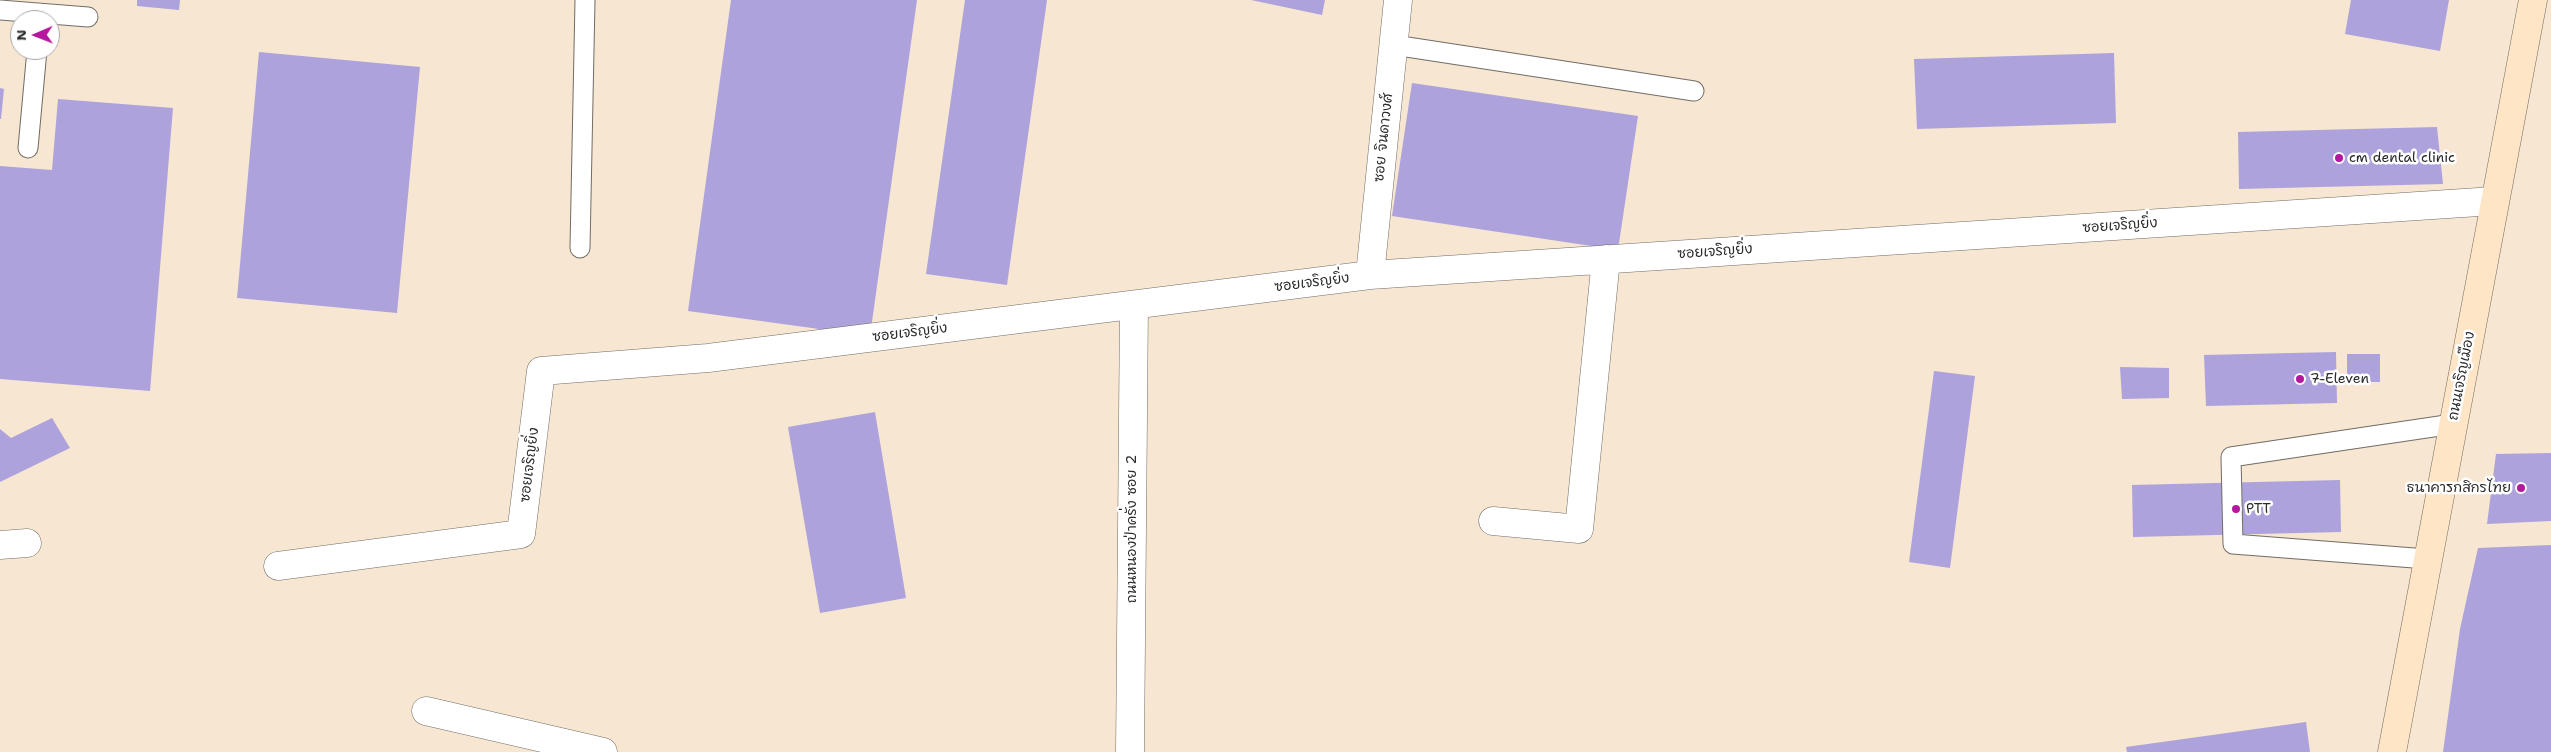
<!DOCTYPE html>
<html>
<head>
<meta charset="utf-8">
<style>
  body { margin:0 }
  #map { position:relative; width:2551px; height:752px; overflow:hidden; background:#f7e6d1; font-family:"Shantell Sans",sans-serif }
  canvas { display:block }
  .north { position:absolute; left:10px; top:10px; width:50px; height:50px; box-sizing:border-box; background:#fff; border:1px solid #aaa; border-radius:50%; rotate:269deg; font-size:14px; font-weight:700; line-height:20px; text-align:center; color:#2b2b2b }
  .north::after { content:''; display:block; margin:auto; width:18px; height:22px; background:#b5179e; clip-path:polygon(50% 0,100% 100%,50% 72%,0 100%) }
</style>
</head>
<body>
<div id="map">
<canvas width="2551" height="752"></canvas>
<div class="north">N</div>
</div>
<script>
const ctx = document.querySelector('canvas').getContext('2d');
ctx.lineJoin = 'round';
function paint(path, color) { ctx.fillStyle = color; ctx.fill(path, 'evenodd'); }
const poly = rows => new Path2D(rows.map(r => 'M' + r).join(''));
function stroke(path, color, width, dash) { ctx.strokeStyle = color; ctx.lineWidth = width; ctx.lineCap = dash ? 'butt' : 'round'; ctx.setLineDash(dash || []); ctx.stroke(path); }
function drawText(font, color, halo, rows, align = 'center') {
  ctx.font = font + ' "Shantell Sans","Playpen Sans Thai",sans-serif'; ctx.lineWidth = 5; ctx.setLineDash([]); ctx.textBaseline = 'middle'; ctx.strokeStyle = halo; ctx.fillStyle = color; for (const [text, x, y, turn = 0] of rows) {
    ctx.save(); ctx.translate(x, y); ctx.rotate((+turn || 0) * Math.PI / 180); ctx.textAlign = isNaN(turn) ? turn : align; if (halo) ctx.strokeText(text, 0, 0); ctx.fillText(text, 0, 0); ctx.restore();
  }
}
paint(poly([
  [137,0,180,0,179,10,137,6],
  [731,0,917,0,870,336,688,311],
  [965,0,1047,0,1007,285,926,274],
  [1251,0,1325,0,1322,15],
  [2351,0,2449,0,2440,51,2345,34],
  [259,52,420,67,397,313,237,298],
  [2114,53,2116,123,1917,129,1914,59],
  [1412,83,1638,116,1618,250,1392,216],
  [0,88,4,89,1,119,0,119],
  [58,99,173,108,150,391,0,379,0,166,52,170],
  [2437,127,2443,184,2239,189,2238,132],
  [2336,352,2337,403,2206,406,2204,355],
  [2347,354,2380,354,2380,382,2347,382],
  [2120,367,2169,368,2169,398,2122,399],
  [1934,371,1975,376,1950,568,1909,562],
  [875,412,906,598,820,613,788,427],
  [52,418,70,448,0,482,0,429,11,438],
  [2551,453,2551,521,2487,524,2496,454],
  [2340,480,2341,532,2133,537,2132,485],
  [2551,545,2551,752,2443,752,2460,629,2478,548],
  [2306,722,2310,752,2127,752,2126,747]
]), '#ada2dc');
const lane = poly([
  [0,10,88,17],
  [1394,45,1694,91],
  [28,148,37,50],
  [580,248,585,0],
  [2427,559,2233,544,2231,457,2453,424]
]);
const street = poly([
  [1370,275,1398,0],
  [1493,521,1579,529,1606,259],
  [0,545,27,543],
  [278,566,521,534,541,371,708,358,1370,275,2494,201],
  [426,711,603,752],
  [1130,752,1134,305]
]);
const secondary = poly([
  [2392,752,2533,0]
]);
stroke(lane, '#726c65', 21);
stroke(street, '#726c65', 29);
stroke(secondary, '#726c65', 29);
stroke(lane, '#fff', 19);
stroke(street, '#fff', 28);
stroke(secondary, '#fee5c5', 28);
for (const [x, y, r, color] of [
  [2339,158,5,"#b5179e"],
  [2300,379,5,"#b5179e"],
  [2521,488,5,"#b5179e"],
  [2236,509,5,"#b5179e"]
]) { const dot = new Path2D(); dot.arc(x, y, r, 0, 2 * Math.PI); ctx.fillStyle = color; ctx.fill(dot); stroke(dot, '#fff', 2); }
drawText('14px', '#2b2b2b', '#fff', [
  ["ซอย จินดาวงศ์",1384,138,-84],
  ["ซอยเจริญยิ่ง",2120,226,-4],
  ["ซอยเจริญยิ่ง",1715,252,-4],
  ["ซอยเจริญยิ่ง",1312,283,-7],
  ["ซอยเจริญยิ่ง",910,333,-7],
  ["ถนนเจริญเมือง",2462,376,-79],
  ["ซอยเจริญยิ่ง",530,465,-83],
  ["ถนนหนองป่าครั่ง ซอย 2",1132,529,-90]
]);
drawText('14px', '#2b2b2b', '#fff', [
  ["cm dental clinic",2349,158],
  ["7-Eleven",2310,379],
  ["ธนาคารกสิกรไทย",2511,488,"right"],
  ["PTT",2246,509]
], 'left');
</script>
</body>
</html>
